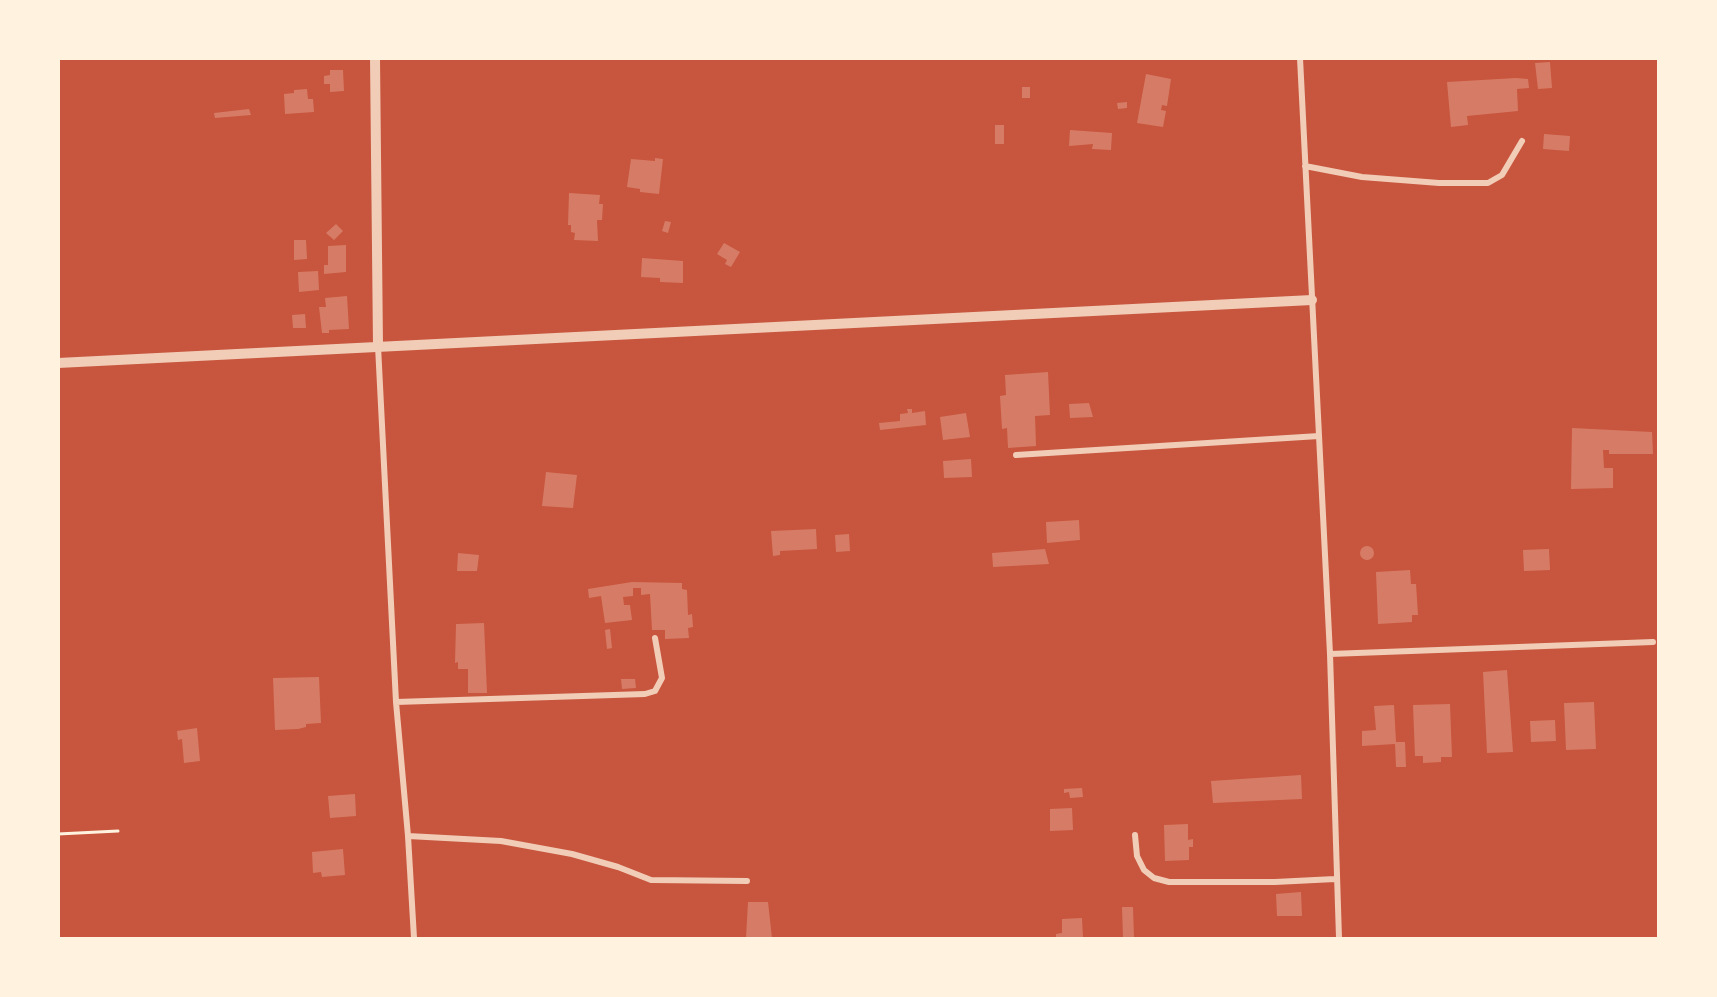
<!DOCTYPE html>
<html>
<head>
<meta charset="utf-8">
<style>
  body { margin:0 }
  #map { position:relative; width:1717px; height:997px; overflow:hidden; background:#c8553d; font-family:Rubik,sans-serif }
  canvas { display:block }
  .frame { position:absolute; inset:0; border:60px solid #fff3e0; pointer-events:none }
</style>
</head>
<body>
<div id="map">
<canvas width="1717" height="997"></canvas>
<div class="frame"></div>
</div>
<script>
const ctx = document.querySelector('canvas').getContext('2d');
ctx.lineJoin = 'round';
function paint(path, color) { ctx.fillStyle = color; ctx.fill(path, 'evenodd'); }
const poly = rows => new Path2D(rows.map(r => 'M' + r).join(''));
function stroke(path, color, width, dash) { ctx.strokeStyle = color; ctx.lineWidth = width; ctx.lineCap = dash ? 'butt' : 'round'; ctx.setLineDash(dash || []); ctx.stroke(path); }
paint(poly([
  [1550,62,1552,88,1538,89,1535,63],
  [330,70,343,70,344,91,330,92,330,84,324,84,324,76,330,75],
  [1146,74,1171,79,1167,106,1162,105,1161,110,1166,111,1163,127,1137,123],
  [1516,78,1528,79,1529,88,1517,89,1518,111,1467,116,1468,125,1451,127,1447,82],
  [1022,87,1030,87,1030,98,1022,98],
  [307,89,308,99,313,99,314,112,285,114,284,94,294,93,294,90],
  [1127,102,1127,108,1118,109,1117,103],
  [249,109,251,115,215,118,214,113],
  [995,125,1004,125,1004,144,995,144],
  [1070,130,1112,133,1111,150,1092,149,1093,144,1069,146],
  [1544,134,1570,136,1569,151,1543,149],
  [655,158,663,159,659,194,640,192,640,189,627,187,631,159,655,161],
  [569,193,600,195,599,204,603,204,602,220,597,220,598,241,574,240,575,233,571,232,571,225,568,225],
  [665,221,671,222,668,233,662,231],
  [336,224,343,231,334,240,326,233],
  [294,240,306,240,307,259,294,260],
  [724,243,740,252,731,267,725,264,727,260,717,254],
  [346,245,346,272,324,274,324,265,328,265,328,246],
  [642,258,683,261,683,283,660,282,660,278,641,277],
  [318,271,319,290,299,292,298,272],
  [347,296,349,329,329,330,329,333,322,333,319,307,326,307,325,298],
  [305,314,306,328,293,328,292,315],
  [1048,372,1050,415,1035,416,1036,446,1008,448,1007,428,1002,429,1000,396,1006,395,1005,375],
  [1089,403,1093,417,1070,418,1069,404],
  [907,409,912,409,912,413,925,411,926,425,880,430,879,423,900,421,900,414,908,413],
  [966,413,970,437,943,440,940,417],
  [1572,428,1652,432,1653,454,1609,454,1609,450,1603,450,1604,468,1613,468,1613,488,1571,489],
  [971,459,972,477,944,478,943,461],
  [546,472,577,475,573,508,542,506],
  [1079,520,1080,540,1047,543,1046,522],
  [816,529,817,549,780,551,780,555,773,556,771,531],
  [849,534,850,551,836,552,835,535],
  '1360 553a7 7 0 1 1 14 0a7 7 0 1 1-14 0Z',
  [1045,549,1049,564,993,567,992,553],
  [1549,549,1550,570,1524,571,1523,550],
  [458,553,479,555,477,571,457,571],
  [1410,570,1411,584,1416,584,1418,615,1412,615,1412,622,1378,624,1376,572],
  [632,582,682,583,682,589,687,590,688,615,692,614,693,627,688,628,689,638,665,639,665,630,652,630,650,594,641,595,641,588,633,588,633,596,623,597,624,605,630,605,632,620,605,623,601,596,589,598,588,589],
  [484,623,487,693,468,693,468,669,458,669,458,662,455,663,456,624],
  [610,629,612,648,607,649,605,630],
  [1507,670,1513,752,1487,753,1483,672],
  [319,677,321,723,306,724,306,727,298,729,275,730,273,678],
  [621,679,635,679,636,688,622,689],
  [1594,702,1596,749,1566,750,1564,703],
  [1450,704,1452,757,1441,757,1441,762,1423,763,1423,756,1415,756,1413,705],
  [1394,705,1396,742,1405,742,1406,767,1396,767,1395,744,1362,746,1362,731,1376,730,1374,706],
  [1555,720,1556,741,1531,742,1530,721],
  [197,728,200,761,184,763,182,739,178,740,177,731],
  [1301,775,1302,799,1213,803,1211,781],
  [1082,788,1083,797,1070,798,1069,792,1064,793,1064,789],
  [355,794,356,816,330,818,328,796],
  [1072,808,1073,830,1050,831,1050,809],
  [1188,824,1188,840,1193,839,1193,847,1189,847,1189,860,1165,861,1164,825],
  [343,849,345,875,322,877,321,872,313,873,312,852],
  [1301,892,1302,916,1277,916,1276,894],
  [748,902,768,902,772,938,746,938],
  [1122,907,1133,907,1134,938,1123,938],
  [1082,918,1083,938,1056,938,1056,934,1062,933,1062,919]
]), '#d67c66');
stroke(poly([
  [58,834,118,831]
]), '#fff3e0', 3);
stroke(poly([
  [1300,58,1330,654,1339,938],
  [1305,166,1362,177,1439,183,1488,183,1502,175,1522,141],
  [378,346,396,702,408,836,414,938],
  [1016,455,1319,436],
  [1330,654,1653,642],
  [396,702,645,694,655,691,662,678,655,638],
  [1135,835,1137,856,1144,870,1154,878,1169,882,1275,882,1335,879],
  [408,836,501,841,572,854,618,867,651,880,747,881]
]), '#f1ccb7', 6);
stroke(poly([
  [375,58,378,346],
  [58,363,1312,300]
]), '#f1ccb7', 10);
</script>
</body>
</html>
